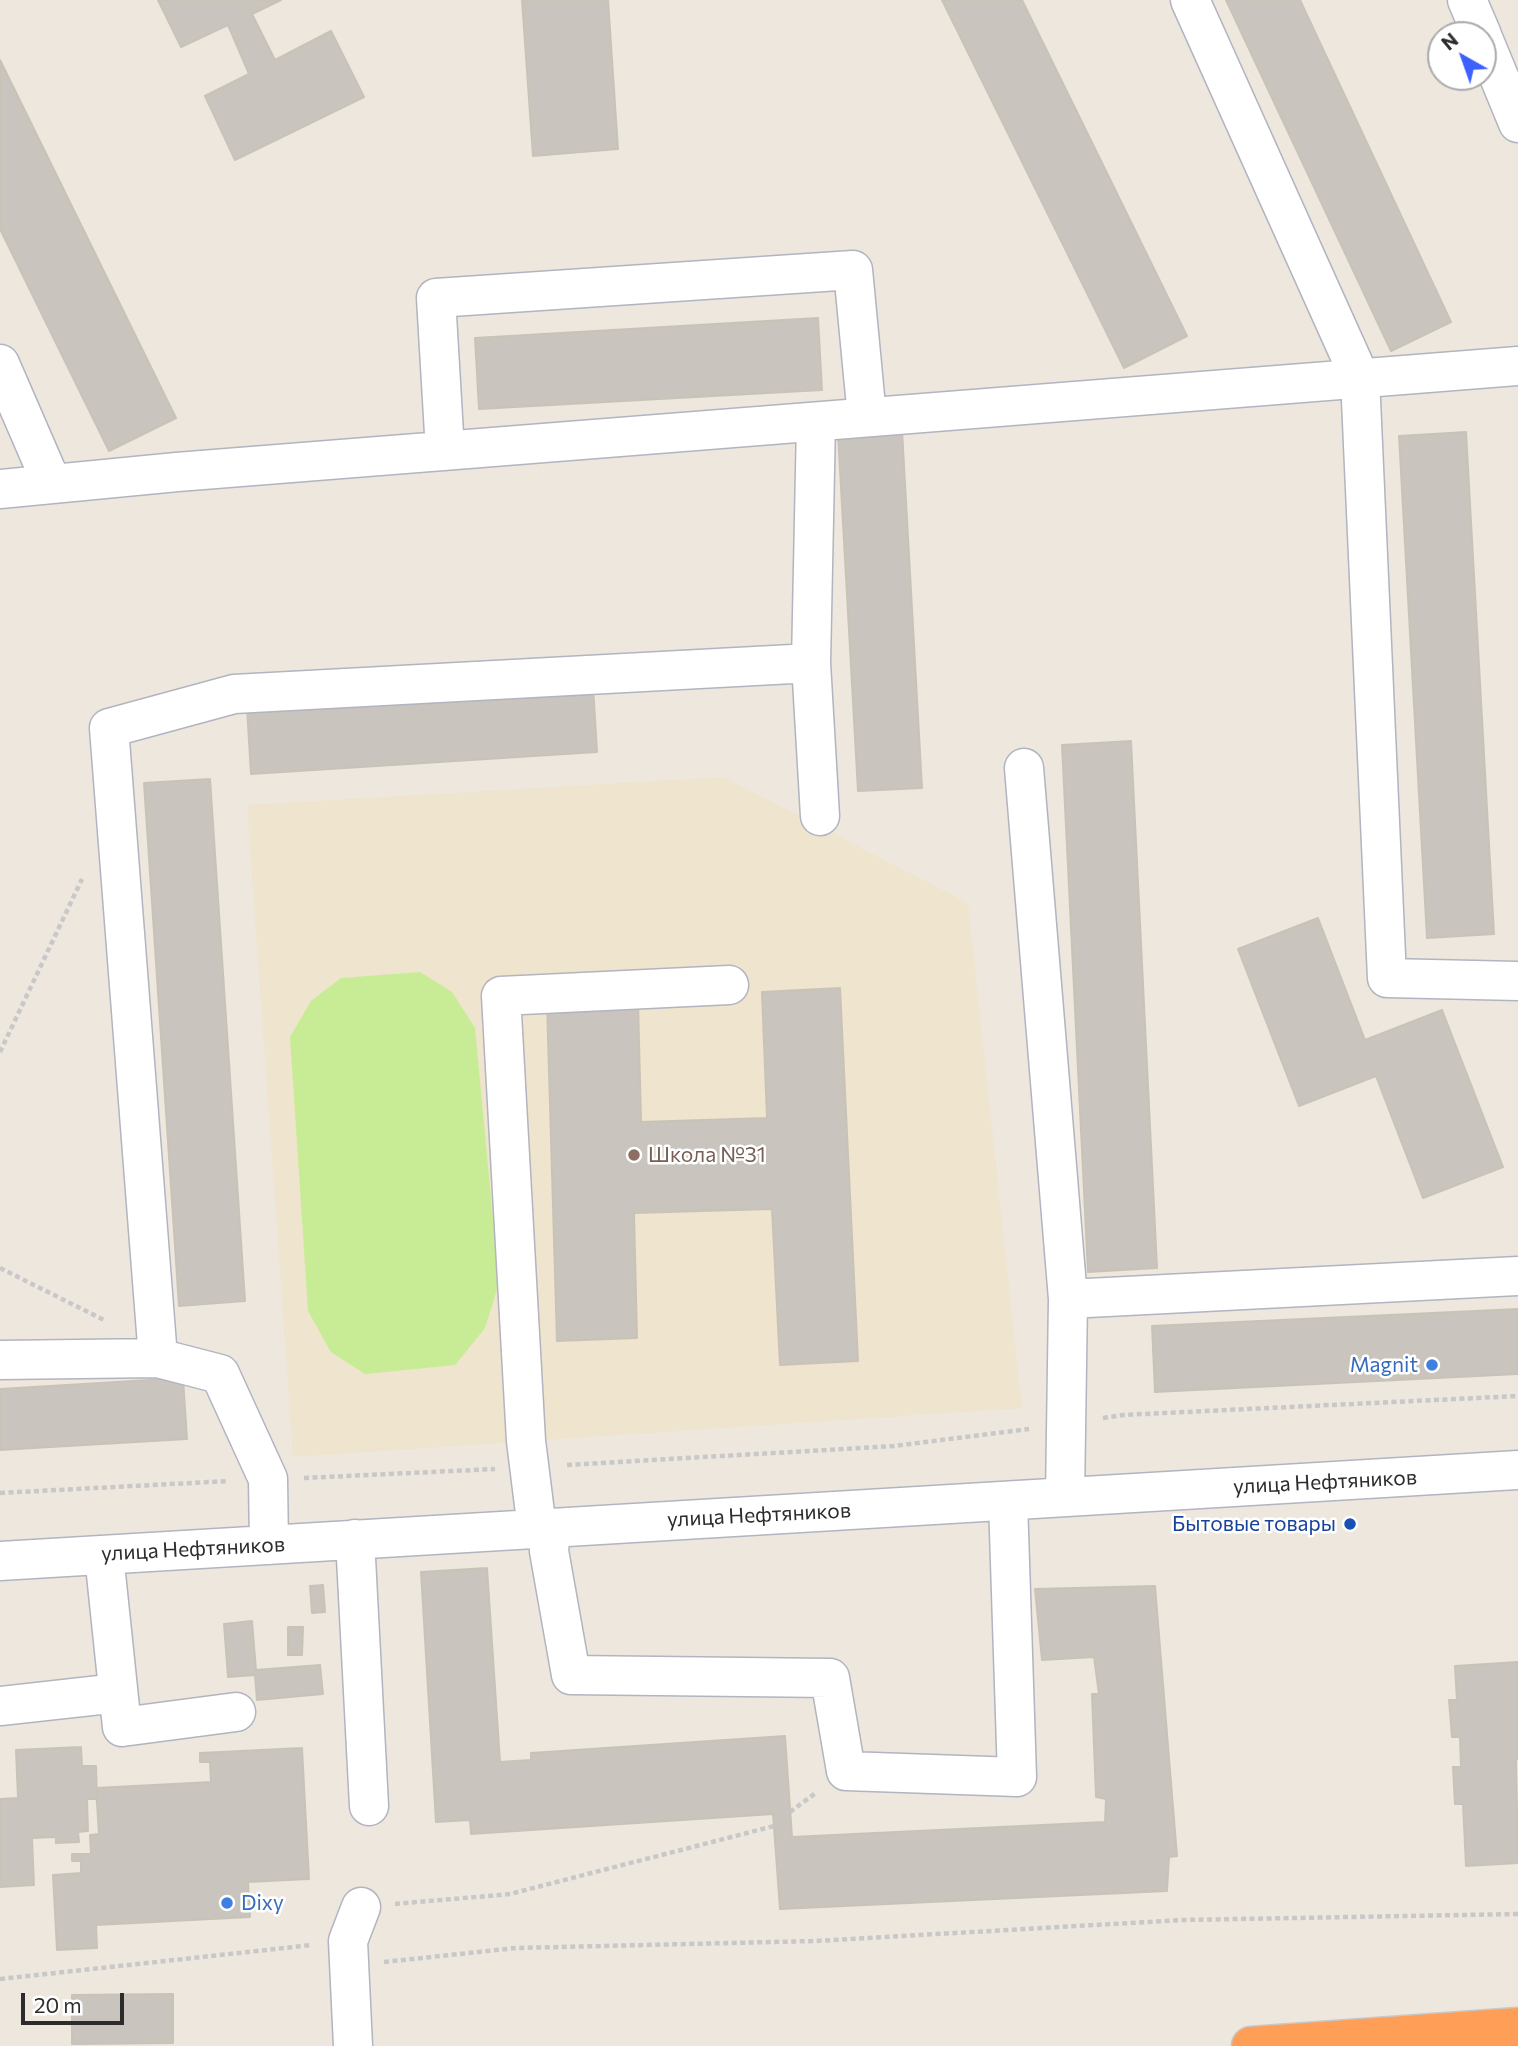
<!DOCTYPE html>
<html>
<head>
<meta charset="utf-8">
<style>
  body { margin:0 }
  #map { position:relative; width:1518px; height:2046px; overflow:hidden; background:#eee7de; font-family:Commissioner,sans-serif }
  canvas { display:block }
  .north { position:absolute; left:1427px; top:21px; width:70px; height:70px; box-sizing:border-box; background:#fff; border:2px solid #ababab; border-radius:50%; rotate:320deg; font-size:19px; font-weight:700; line-height:28px; text-align:center; color:#2c2c2c }
  .north::after { content:''; display:block; margin:auto; width:24px; height:32px; background:#3c61fd; clip-path:polygon(50% 0,100% 100%,50% 72%,0 100%) }
  .scale { position:absolute; left:21px; top:1993px; width:103px; height:32px; box-sizing:border-box; border:4px solid #2c2c2c; border-top:0; padding-left:9px; font-size:21px; line-height:24px; white-space:nowrap; color:#2c2c2c; -webkit-text-stroke:5px #fff; paint-order:stroke }
</style>
</head>
<body>
<div id="map">
<canvas width="1518" height="2046"></canvas>
<div class="north">N</div>
<div class="scale">20 m</div>
</div>
<script>
const ctx = document.querySelector('canvas').getContext('2d');
ctx.lineJoin = 'round';
function paint(path, color) { ctx.fillStyle = color; ctx.fill(path, 'evenodd'); }
const poly = rows => new Path2D(rows.map(r => 'M' + r).join(''));
function stroke(path, color, width, dash) { ctx.strokeStyle = color; ctx.lineWidth = width; ctx.lineCap = dash ? 'butt' : 'round'; ctx.setLineDash(dash || []); ctx.stroke(path); }
function drawText(font, color, halo, rows, align = 'center') {
  ctx.font = font + ' Commissioner,sans-serif'; ctx.lineWidth = 5; ctx.setLineDash([]); ctx.textBaseline = 'middle'; ctx.strokeStyle = halo; ctx.fillStyle = color; for (const [text, x, y, turn = 0] of rows) {
    ctx.save(); ctx.translate(x, y); ctx.rotate((+turn || 0) * Math.PI / 180); ctx.textAlign = isNaN(turn) ? turn : align; if (halo) ctx.strokeText(text, 0, 0); ctx.fillText(text, 0, 0); ctx.restore();
  }
}
paint(poly([
  [724,777,968,903,1022,1408,293,1457,247,805]
]), '#efe4cd');
paint(poly([
  [420,972,452,992,475,1028,499,1283,485,1328,455,1365,365,1374,331,1352,308,1311,290,1037,311,1001,341,978]
]), '#c8ec95');
const building = poly([
  [158,0,281,0,252,14,275,60,331,31,364,97,235,160,205,96,249,74,228,25,181,47,158,0],
  [522,0,608,0,618,149,533,156,522,0],
  [942,0,1022,0,1187,336,1124,368,942,0],
  [1226,0,1300,0,1451,322,1391,351,1226,0],
  [0,60,176,418,109,451,0,229,0,60],
  [818,318,822,390,479,409,475,338,818,318],
  [902,430,922,788,858,791,838,434,902,430],
  [1466,432,1494,934,1427,938,1399,436,1466,432],
  [593,686,597,752,251,774,247,708,593,686],
  [1131,741,1157,1268,1088,1272,1062,745,1131,741],
  [210,779,245,1301,179,1306,144,783,210,779],
  [1318,918,1365,1040,1442,1010,1503,1167,1423,1198,1376,1076,1299,1106,1238,949,1318,918],
  [840,988,858,1361,780,1365,772,1209,634,1213,637,1338,557,1341,547,1004,638,1001,641,1122,767,1118,762,992,840,988],
  [1518,1309,1518,1374,1155,1392,1152,1326,1518,1309],
  [183,1378,187,1439,0,1450,0,1389,183,1378],
  [487,1568,500,1762,531,1760,531,1753,785,1736,792,1837,1105,1822,1106,1799,1096,1797,1092,1694,1099,1694,1094,1657,1042,1660,1035,1589,1155,1586,1177,1856,1169,1857,1167,1891,780,1909,773,1814,471,1834,470,1820,436,1822,421,1572,487,1568],
  [323,1585,325,1612,312,1613,310,1586,323,1585],
  [252,1621,256,1670,320,1665,323,1694,257,1700,255,1675,228,1677,224,1624,252,1621],
  [288,1627,303,1627,302,1655,288,1655,288,1627],
  [1518,1662,1518,1759,1516,1759,1518,1863,1466,1866,1463,1804,1455,1804,1453,1767,1461,1767,1460,1737,1452,1737,1449,1700,1457,1700,1455,1666,1518,1662],
  [81,1747,82,1766,96,1766,97,1799,87,1799,88,1831,78,1832,79,1842,56,1843,56,1837,32,1838,34,1885,0,1887,0,1799,18,1798,16,1750,81,1747],
  [302,1748,309,1879,248,1882,250,1917,96,1925,97,1948,57,1950,53,1875,81,1873,81,1861,72,1861,72,1854,91,1854,90,1835,99,1834,96,1788,211,1782,210,1762,200,1762,200,1753,302,1748],
  [173,1994,173,2043,72,2044,72,1995,173,1994]
]);
paint(building, '#c9c4bd');
stroke(building, '#c9c3b7', 2);
const minor = poly([
  [1190,0,1360,378,1387,978,1518,981],
  [1467,0,1482,35],
  [1483,38,1518,123],
  [0,364,52,484],
  [445,451,436,298,853,270,867,417],
  [0,489,177,472,1518,366],
  [811,663,816,422],
  [1024,768,1068,1299],
  [158,1358,220,1374,268,1479,269,1545],
  [0,1360,158,1358,109,728,234,694,811,663,820,816],
  [1065,1497,1068,1299,1518,1276],
  [551,1528,549,1551,571,1675,830,1678,846,1771,1017,1777,1008,1501],
  [537,1529,526,1441,501,996,729,985],
  [355,1539,369,1806],
  [104,1555,122,1727,236,1712],
  [0,1561,1518,1470],
  [0,1706,118,1693],
  [353,2046,348,1941,361,1907]
]);
const highway = poly([
  [1251,2046,1518,2027]
]);
stroke(minor, '#b2b4bf', 41);
stroke(highway, '#c8c8c8', 41);
stroke(poly([
  [0,1052,82,879],
  [0,1268,106,1321],
  [1103,1418,1123,1415,1518,1396],
  [567,1465,894,1446,1029,1429],
  [304,1478,495,1469],
  [0,1493,229,1481],
  [790,1812,817,1792],
  [395,1904,510,1894,774,1826],
  [384,1962,516,1948,815,1941,1182,1920,1518,1914],
  [0,1979,312,1945]
]), '#c8c8c8', 4.5, [5, 3.5]);
stroke(minor, '#fff', 38);
stroke(highway, '#ff9f57', 38);
for (const [x, y, r, color] of [
  [634,1155,7,"#8d6e63"],
  [1432,1365,7,"#3f7fe0"],
  [1350,1524,7,"#1a4fb4"],
  [227,1903,7,"#3f7fe0"]
]) { const dot = new Path2D(); dot.arc(x, y, r, 0, 2 * Math.PI); ctx.fillStyle = color; ctx.fill(dot); stroke(dot, '#fff', 2.5); }
drawText('21px', '#785e54', '#fff', [
  ["Школа №31",648,1155]
], 'left');
drawText('21px', '#366cbe', '#fff', [
  ["Magnit",1418,1365],
  ["Dixy",241,1903,"left"]
], 'right');
drawText('21px', '#2c2c2c', '#fff', [
  ["улица Нефтяников",1325,1482,-3],
  ["улица Нефтяников",759,1515,-3],
  ["улица Нефтяников",193,1549,-3]
]);
drawText('21px', '#164399', '#fff', [
  ["Бытовые товары",1336,1524]
], 'right');
</script>
</body>
</html>
